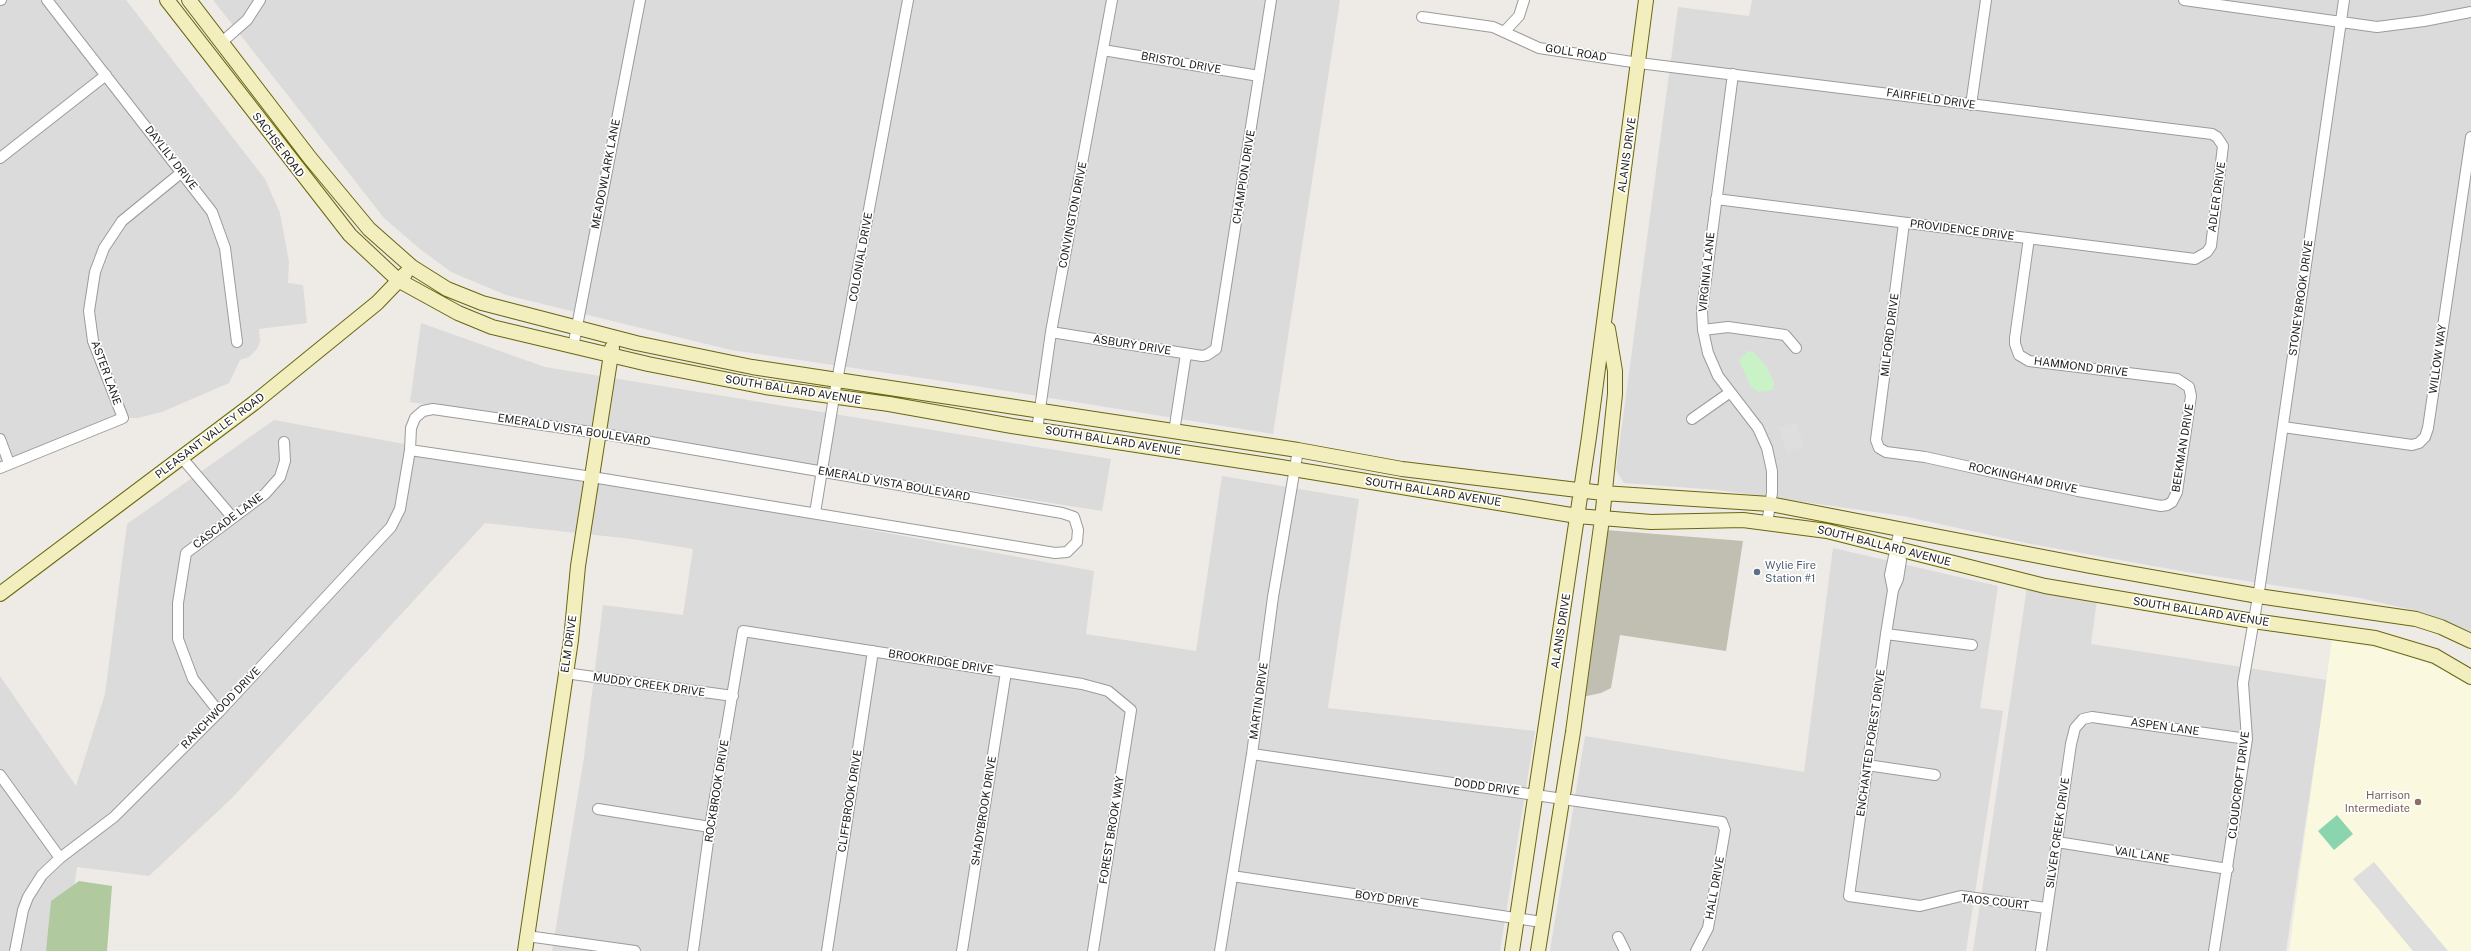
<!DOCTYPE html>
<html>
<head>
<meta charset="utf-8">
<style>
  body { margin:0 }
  canvas { display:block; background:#eeeae5 }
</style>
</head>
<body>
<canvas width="2471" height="951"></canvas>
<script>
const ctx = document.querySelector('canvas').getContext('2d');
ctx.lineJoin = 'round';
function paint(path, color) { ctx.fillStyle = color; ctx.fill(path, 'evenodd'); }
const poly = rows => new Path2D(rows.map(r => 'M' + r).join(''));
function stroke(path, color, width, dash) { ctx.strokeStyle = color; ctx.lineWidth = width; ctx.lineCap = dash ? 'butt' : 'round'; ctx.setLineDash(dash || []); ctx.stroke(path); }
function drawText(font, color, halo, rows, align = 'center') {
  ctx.font = font + ' "Public Sans",sans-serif'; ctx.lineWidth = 3.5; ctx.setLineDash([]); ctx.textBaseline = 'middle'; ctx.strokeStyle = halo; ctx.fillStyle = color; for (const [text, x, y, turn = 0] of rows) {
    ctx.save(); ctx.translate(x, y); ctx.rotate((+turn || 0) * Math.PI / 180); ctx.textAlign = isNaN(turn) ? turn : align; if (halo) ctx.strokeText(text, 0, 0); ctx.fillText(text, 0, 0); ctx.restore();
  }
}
paint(poly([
  [0,0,126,0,265,179,280,213,289,262,288,283,303,285,307,323,259,329,260,341,257,349,249,357,240,360,229,383,162,412,137,418,123,418,0,470],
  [213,0,1340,0,1273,434,976,386,731,350,506,295,451,272,420,249,384,218],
  [1752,0,2471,0,2471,633,2417,611,2360,598,2187,572,2031,544,1903,516,1718,490,1624,483,1616,470,1678,7,1749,16],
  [421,323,545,367,1111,459,1102,511,410,402],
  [274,420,1094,571,1086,634,1196,651,1222,476,1359,499,1328,708,1535,731,1500,951,552,951,584,757,603,605,683,615,693,549,632,539,485,523,232,798,149,876,77,867,65,951,0,951,0,676,76,786,105,694,127,524],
  [1833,548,1998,586,1980,708,2003,711,1966,951,1550,951,1585,736,1804,772],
  [2027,587,2097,600,2091,644,2327,680,2286,951,1973,951]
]), '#dcdbdb');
paint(poly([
  [2332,639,2398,652,2450,672,2471,685,2471,951,2289,951]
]), '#fbf8e0');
paint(poly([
  [1606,530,1743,541,1726,651,1620,635,1611,688,1601,693,1582,697]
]), '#c1bfb1');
paint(poly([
  [79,881,112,886,107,951,46,951,51,901]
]), '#b0c99e');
paint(poly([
  [1748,351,1753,352,1764,363,1774,382,1773,390,1759,392,1751,387,1739,360]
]), '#c9f3c6');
paint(poly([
  [2337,815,2353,834,2334,850,2318,831]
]), '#8bd5ae');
paint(poly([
  [1796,422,1804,446,1787,452,1778,428],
  [2374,862,2448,951,2413,951,2353,879]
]), '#dedede');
const street = poly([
  [0,0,1,0],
  [47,0,212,212,225,248,237,342],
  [2184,0,2377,27,2424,21,2471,12],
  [1422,17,1493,27,1539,48,1639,63,2212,134,2217,137,2223,146,2211,246,2207,252,2195,259,1716,199],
  [1505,31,1519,16,1524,0],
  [222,42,247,20,260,0],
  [1103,50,1259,76],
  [1733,74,1702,310,1703,330,1708,353,1718,376,1758,428,1767,448,1772,471,1772,493,1767,523],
  [1971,105,1986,0],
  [0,158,106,75],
  [1904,223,1876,440,1879,448,1886,452,1925,457,2078,491,2161,506,2167,505,2172,502,2177,492,2191,396,2189,387,2177,379,2029,361,2019,355,2015,344,2015,338,2029,238],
  [1703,330,1728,327,1785,335,1796,348],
  [1051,332,1202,356,1207,355,1216,349,1271,0],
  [573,347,640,0],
  [433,409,598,433,1062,513,1074,517,1078,530,1077,542,1067,552,1055,553,592,477,410,450,411,428,415,418,423,411,433,409],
  [1692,419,1729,393],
  [2283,427,2412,445,2419,443,2425,437,2428,428,2471,137],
  [1037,430,1051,332,1112,0],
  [1174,432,1186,354],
  [0,439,9,463],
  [182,458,233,518],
  [0,468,123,418,93,341,89,311,95,272,104,248,122,221,182,172],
  [815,513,834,397,908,0],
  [1897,550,1901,560,1898,579,1893,590,1886,634,1849,896,1920,906,1961,896,2046,908],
  [1893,590,1890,575,1900,528],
  [1886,634,1972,645],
  [565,673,733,696],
  [219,712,193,679,178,639,178,603,186,553,265,494,280,477,285,461,284,442],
  [1252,754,1722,822,1725,830,1708,928,1696,951],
  [1867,765,1935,775],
  [0,775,60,858],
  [598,809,710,827],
  [2057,842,2228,869],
  [1232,876,1542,922],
  [527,936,635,951],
  [1618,937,1625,951],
  [15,951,23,910,28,897,42,875,60,858,114,817,219,712,391,527,400,509,410,450],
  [693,951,710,827,743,631,1082,684,1108,691,1131,710,1093,951],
  [827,951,873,651],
  [962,951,1006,672],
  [1220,951,1252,754,1273,597,1298,450],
  [2041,951,2071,744,2075,728,2083,719,2092,717,2247,739],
  [2214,951,2247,739,2243,683,2260,585,2344,0]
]);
const secondary = poly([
  [167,0,350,235,398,280,458,313,492,327,648,364,765,387,889,404,1012,426,1281,467,1577,516,1651,522,1743,520,1827,531,2045,586,2253,621,2375,638,2435,656,2471,677],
  [189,0,310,158,369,229,412,267,447,289,482,303,636,343,752,367,1298,450,1402,469,1603,493,1770,504,2090,566,2258,596,2416,619,2441,627,2471,641],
  [0,594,254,403,377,303,405,274],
  [525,951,571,640,578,566,612,348],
  [1512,951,1589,437,1646,0],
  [1538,951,1573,732,1602,519,1615,394,1615,371,1608,329]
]);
stroke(street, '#9b9b9b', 12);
stroke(secondary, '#696710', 16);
stroke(street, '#fff', 10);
stroke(secondary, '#f2eebe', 14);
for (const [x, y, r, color] of [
  [1757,572,4,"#5c6f8a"],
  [2418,802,4,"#8d6e63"]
]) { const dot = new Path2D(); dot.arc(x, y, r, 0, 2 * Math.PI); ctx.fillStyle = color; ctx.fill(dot); stroke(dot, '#fff', 1.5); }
drawText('11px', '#1e1e1e', '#fff', [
  ["GOLL ROAD",1576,53,9],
  ["BRISTOL DRIVE",1181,63,10],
  ["FAIRFIELD DRIVE",1931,99,8],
  ["SACHSE ROAD",278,145,53],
  ["ALANIS DRIVE",1627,155,-82],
  ["DAYLILY DRIVE",171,158,52],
  ["MEADOWLARK LANE",606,174,-79],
  ["CHAMPION DRIVE",1244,177,-81],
  ["ADLER DRIVE",2217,197,-82],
  ["CONVINGTON DRIVE",1073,215,-79],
  ["PROVIDENCE DRIVE",1962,230,7],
  ["COLONIAL DRIVE",861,257,-80],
  ["VIRGINIA LANE",1707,272,-84],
  ["STONEYBROOK DRIVE",2301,298,-82],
  ["MILFORD DRIVE",1890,335,-83],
  ["ASBURY DRIVE",1132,345,9],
  ["WILLOW WAY",2438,359,-82],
  ["HAMMOND DRIVE",2081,367,7],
  ["ASTER LANE",106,373,70],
  ["SOUTH BALLARD AVENUE",793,390,9],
  ["EMERALD VISTA BOULEVARD",574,430,9],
  ["PLEASANT VALLEY ROAD",210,436,-37],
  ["SOUTH BALLARD AVENUE",1113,441,9],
  ["BEEKMAN DRIVE",2183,448,-81],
  ["ROCKINGHAM DRIVE",2023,478,12],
  ["EMERALD VISTA BOULEVARD",894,484,10],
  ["SOUTH BALLARD AVENUE",1433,492,9],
  ["CASCADE LANE",228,521,-37],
  ["SOUTH BALLARD AVENUE",1884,546,14],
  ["SOUTH BALLARD AVENUE",2201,612,9],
  ["ALANIS DRIVE",1561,631,-81],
  ["ELM DRIVE",569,644,-82],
  ["BROOKRIDGE DRIVE",941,662,9],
  ["MUDDY CREEK DRIVE",649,685,8],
  ["MARTIN DRIVE",1259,701,-82],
  ["RANCHWOOD DRIVE",221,708,-46],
  ["ASPEN LANE",2165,727,8],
  ["ENCHANTED FOREST DRIVE",1871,743,-82],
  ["CLOUDCROFT DRIVE",2239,785,-83],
  ["DODD DRIVE",1487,787,8],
  ["ROCKBROOK DRIVE",717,791,-81],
  ["CLIFFBROOK DRIVE",850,801,-81],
  ["SHADYBROOK DRIVE",984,811,-81],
  ["FOREST BROOK WAY",1112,830,-81],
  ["SILVER CREEK DRIVE",2058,833,-82],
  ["VAIL LANE",2142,855,9],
  ["HALL DRIVE",1715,888,-80],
  ["BOYD DRIVE",1387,899,8],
  ["TAOS COURT",1995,902,6]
]);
drawText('11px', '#4e5e75', '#fff', [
  ["Wylie Fire",1765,566],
  ["Station #1",1765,579]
], 'left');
drawText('11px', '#785e54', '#fff', [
  ["Harrison",2410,796],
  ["Intermediate",2410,809]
], 'right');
</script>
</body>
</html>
